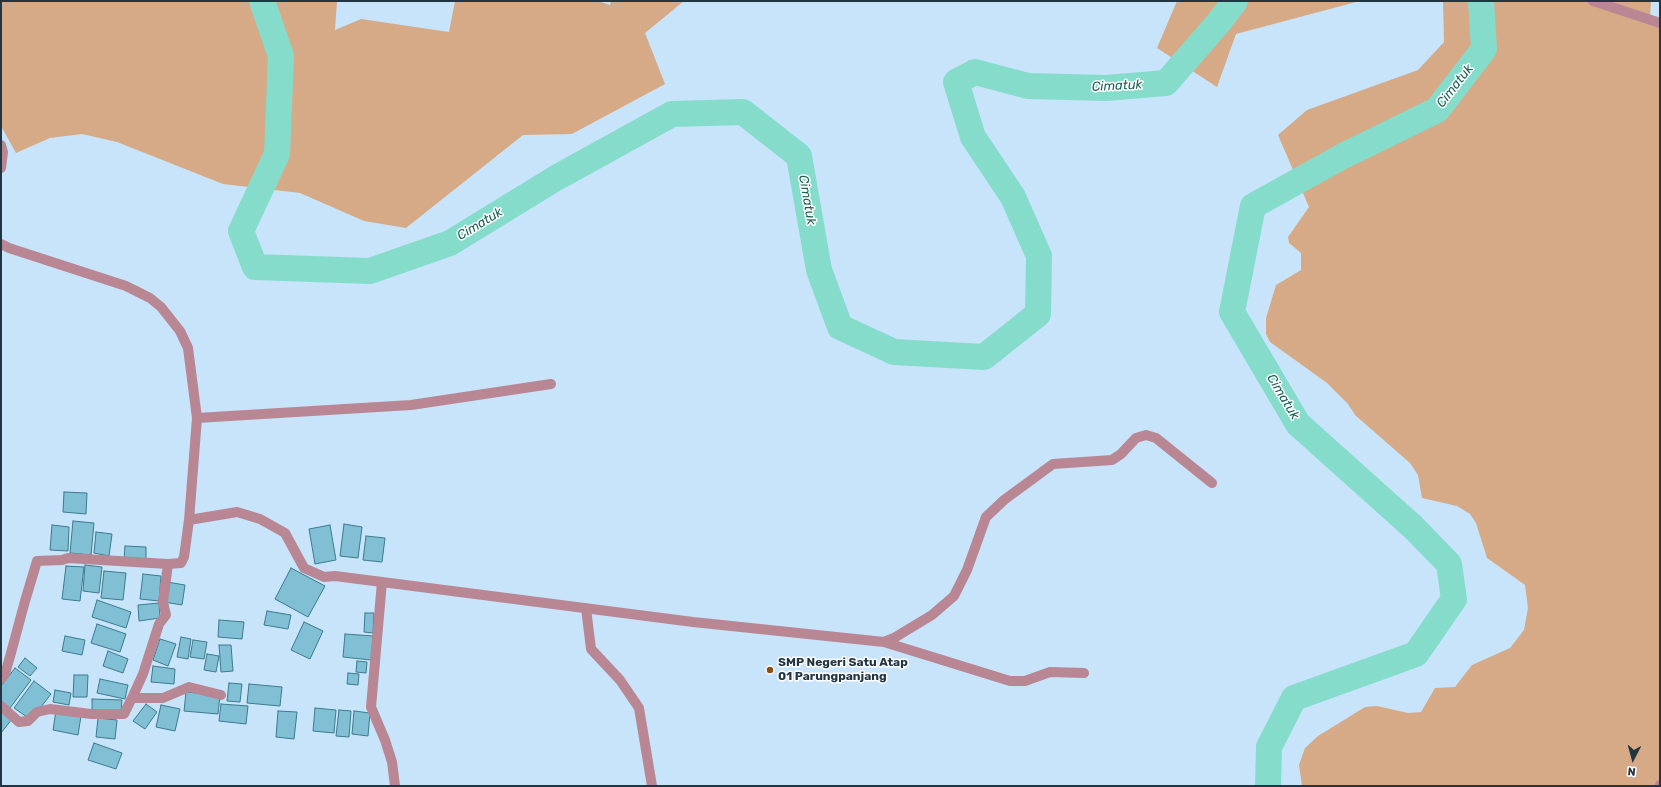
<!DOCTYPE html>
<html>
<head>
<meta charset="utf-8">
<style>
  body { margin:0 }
  #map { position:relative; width:1661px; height:787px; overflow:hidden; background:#c8e4fa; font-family:Rubik,sans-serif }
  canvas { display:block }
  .frame { position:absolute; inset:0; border:2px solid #223543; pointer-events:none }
  .north { position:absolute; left:1613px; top:739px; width:40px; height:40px; -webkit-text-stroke:3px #fff; paint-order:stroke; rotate:186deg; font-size:11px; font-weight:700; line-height:16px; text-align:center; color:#223543 }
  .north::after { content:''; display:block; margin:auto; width:14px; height:18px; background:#223543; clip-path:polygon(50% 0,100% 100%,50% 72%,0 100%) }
</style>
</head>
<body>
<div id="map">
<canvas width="1661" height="787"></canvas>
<div class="frame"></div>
<div class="north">N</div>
</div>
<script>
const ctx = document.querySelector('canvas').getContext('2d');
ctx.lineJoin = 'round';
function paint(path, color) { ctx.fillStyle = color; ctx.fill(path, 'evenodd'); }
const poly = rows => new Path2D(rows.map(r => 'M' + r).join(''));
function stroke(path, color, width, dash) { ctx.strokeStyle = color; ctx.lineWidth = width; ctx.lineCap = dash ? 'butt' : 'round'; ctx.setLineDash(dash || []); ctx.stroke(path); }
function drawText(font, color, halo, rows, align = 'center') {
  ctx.font = font + ' Rubik,sans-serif'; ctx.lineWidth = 3; ctx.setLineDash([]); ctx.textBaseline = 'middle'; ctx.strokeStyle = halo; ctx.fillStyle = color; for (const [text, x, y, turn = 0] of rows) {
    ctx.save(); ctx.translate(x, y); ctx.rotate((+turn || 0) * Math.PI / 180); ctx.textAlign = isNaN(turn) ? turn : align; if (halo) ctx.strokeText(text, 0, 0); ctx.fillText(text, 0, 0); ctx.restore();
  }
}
paint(poly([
  [1,1,337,1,335,30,361,19,449,32,455,1,598,1,610,5,611,1,684,1,645,33,665,84,572,134,523,135,406,228,364,221,300,193,223,184,117,142,82,134,50,138,16,153,1,126],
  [1177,1,1360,1,1236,34,1217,87,1157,48],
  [1443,1,1651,1,1650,19,1660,23,1660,786,1302,786,1299,765,1305,748,1318,736,1365,707,1377,706,1408,713,1421,712,1435,688,1455,687,1472,665,1510,648,1524,630,1528,608,1525,585,1487,558,1476,523,1470,514,1457,506,1422,498,1418,475,1410,463,1355,415,1348,404,1327,383,1270,342,1266,334,1266,318,1276,285,1301,270,1301,253,1289,243,1288,237,1309,207,1278,135,1307,110,1418,70,1444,42]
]), '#d6aa87');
stroke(poly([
  [262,1,281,56,277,154,241,231,255,267,370,271,450,243,556,178,672,114,743,112,799,156,819,270,840,327,894,352,984,357,1038,314,1039,256,1013,197,973,137,956,82,975,72,1028,86,1106,88,1166,83,1219,22,1235,1],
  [1268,786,1269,747,1294,698,1416,654,1454,599,1449,564,1413,527,1298,424,1232,312,1253,206,1343,156,1437,110,1484,49,1481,1]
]), '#86dccb', 26);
const building = poly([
  [64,492,87,493,86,514,63,512,64,492],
  [73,521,94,523,91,555,70,553,73,521],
  [344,524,362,527,358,558,340,556,344,524],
  [52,525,69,527,68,551,50,550,52,525],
  [330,525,336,560,315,564,309,529,330,525],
  [96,532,112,534,109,556,94,553,96,532],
  [366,536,385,538,382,562,363,560,366,536],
  [125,546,146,547,146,561,124,560,125,546],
  [85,565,102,567,99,593,83,591,85,565],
  [66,566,84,567,80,601,62,599,66,566],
  [291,568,325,586,308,617,275,599,291,568],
  [104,571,126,573,123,600,101,598,104,571],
  [143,574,161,576,159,601,140,599,143,574],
  [167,582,185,585,182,605,164,602,167,582],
  [97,600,131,612,126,628,92,617,97,600],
  [159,603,160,618,139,621,138,605,159,603],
  [267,611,291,615,288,629,264,625,267,611],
  [365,613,374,613,373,633,364,632,365,613],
  [219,620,244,622,242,639,218,637,219,620],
  [304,622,323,631,310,659,291,650,304,622],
  [97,624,126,634,120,652,91,643,97,624],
  [345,634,373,636,371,660,343,657,345,634],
  [65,636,85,640,82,655,62,651,65,636],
  [181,637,191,639,188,659,177,657,181,637],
  [160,639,176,644,168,666,153,660,160,639],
  [193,640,207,642,204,659,190,657,193,640],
  [219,645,231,645,233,671,221,672,219,645],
  [108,651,128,659,123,673,103,666,108,651],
  [207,654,219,656,216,672,204,670,207,654],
  [25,658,37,668,30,676,18,667,25,658],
  [357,661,367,662,366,673,356,672,357,661],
  [153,666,175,669,174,684,151,682,153,666],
  [15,668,31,680,10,708,1,701,1,686,15,668],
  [348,673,359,674,358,685,347,684,348,673],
  [74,675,88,675,87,697,73,697,74,675],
  [100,679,128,685,125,699,97,693,100,679],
  [34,681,51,694,38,711,27,717,14,708,34,681],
  [229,683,242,684,240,702,227,701,229,683],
  [249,684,282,687,280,706,247,703,249,684],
  [55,690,71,693,69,705,53,702,55,690],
  [186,692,220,695,218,714,184,711,186,692],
  [92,699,122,700,121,712,92,711,92,699],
  [146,704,157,712,145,729,133,721,146,704],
  [221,704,248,706,246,724,219,721,221,704],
  [161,705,180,709,175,731,156,727,161,705],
  [315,708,336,710,334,733,313,731,315,708],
  [1,710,12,719,1,733,1,710],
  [339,710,351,711,349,737,336,736,339,710],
  [56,711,81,716,78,735,53,730,56,711],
  [278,711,297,712,294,739,276,737,278,711],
  [354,711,370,713,368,736,352,734,354,711],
  [98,718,117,720,115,739,96,737,98,718],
  [94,743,122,753,116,769,88,760,94,743]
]);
paint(building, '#80bfd4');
stroke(building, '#3c7a8d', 1);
stroke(poly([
  [1593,1,1660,23],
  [1,145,3,152,1,168],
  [1,244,9,248,126,286,150,298,161,307,180,331,188,348,197,418,189,520,184,557,181,563,168,564,68,558,62,560,37,561,25,601,11,653,5,674,1,679],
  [197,418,411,405,551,384],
  [189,520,237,512,260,519,285,533,304,568,324,577,335,576,382,582,693,622,884,642,1010,681,1025,681,1050,672,1084,673],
  [382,582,371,707,385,740,392,762,395,786],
  [586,608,591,649,620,680,639,708,652,786],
  [884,642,894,638,932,615,954,596,967,570,986,517,1004,500,1053,464,1112,460,1121,454,1136,438,1146,435,1156,438,1212,483],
  [132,698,143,674,159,624,166,615,163,602,168,564],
  [1,706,19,722,28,721,37,712,50,709,91,714,124,714,132,698,163,698,189,687,221,695],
  [1660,786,1660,785]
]), '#b98694', 10);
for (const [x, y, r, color] of [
  [770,670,4,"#8b4f0f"]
]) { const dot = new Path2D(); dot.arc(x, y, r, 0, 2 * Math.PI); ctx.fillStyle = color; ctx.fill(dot); stroke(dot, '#fff', 1.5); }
drawText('bold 12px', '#223543', '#fff', [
  ["SMP Negeri Satu Atap",778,663],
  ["01 Parungpanjang",778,677]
], 'left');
drawText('italic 13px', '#1b6156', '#fff', [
  ["Cimatuk",1117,86,-3],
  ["Cimatuk",1455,86,-52],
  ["Cimatuk",807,200,80],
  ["Cimatuk",480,224,-31],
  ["Cimatuk",1283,397,59]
]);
</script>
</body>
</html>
